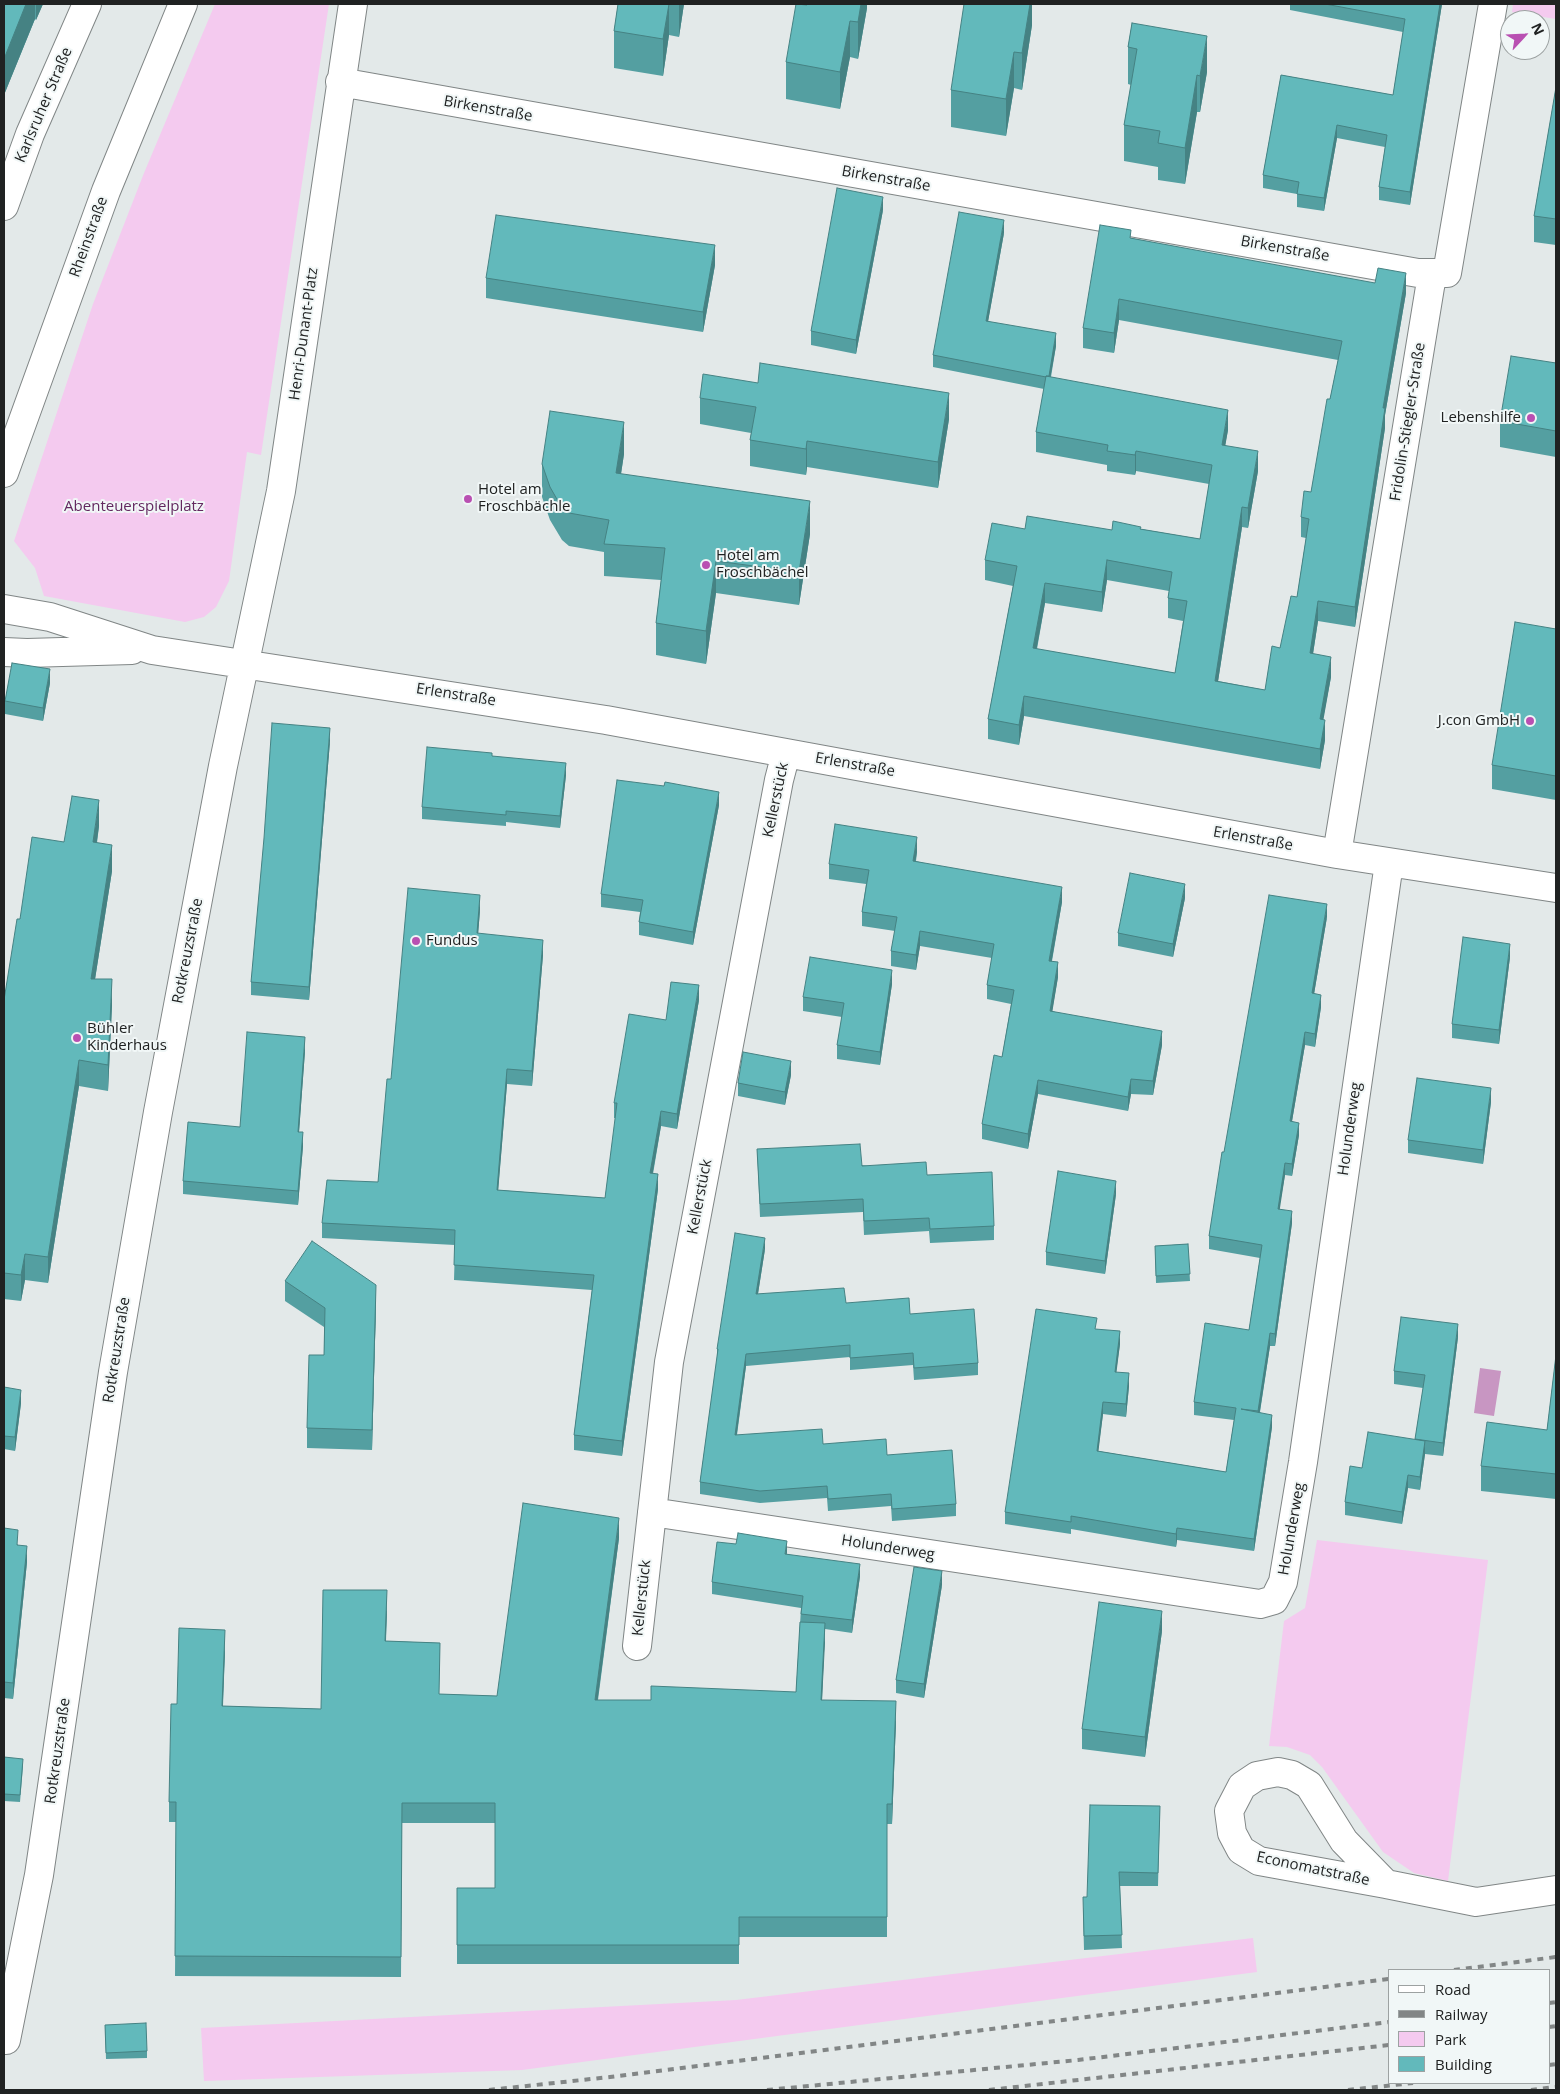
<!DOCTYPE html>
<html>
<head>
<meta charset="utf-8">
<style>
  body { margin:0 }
  #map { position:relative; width:1560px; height:2094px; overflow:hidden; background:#e3e9e9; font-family:"Open Sans",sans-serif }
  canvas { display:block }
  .frame { position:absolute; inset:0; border:5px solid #202222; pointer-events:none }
  .legend { position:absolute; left:1388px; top:1969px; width:162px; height:115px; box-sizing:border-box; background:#f1f7f7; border:1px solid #9da2a2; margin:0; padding:6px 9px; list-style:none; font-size:15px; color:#202222 }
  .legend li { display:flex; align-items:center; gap:10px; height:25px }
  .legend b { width:25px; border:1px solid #9da2a2 }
  .north { position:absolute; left:1500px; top:10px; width:50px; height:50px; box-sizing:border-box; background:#f1f7f7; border:1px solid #9da2a2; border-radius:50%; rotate:65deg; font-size:14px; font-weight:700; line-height:20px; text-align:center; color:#202222 }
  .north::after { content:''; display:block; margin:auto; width:18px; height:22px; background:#b950b2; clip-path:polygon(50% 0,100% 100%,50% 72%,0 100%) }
</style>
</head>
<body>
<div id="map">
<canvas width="1560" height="2094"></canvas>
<div class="frame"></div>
<ul class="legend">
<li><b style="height:6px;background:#fff"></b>Road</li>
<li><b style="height:6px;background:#828686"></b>Railway</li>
<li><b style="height:14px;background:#f4caef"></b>Park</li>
<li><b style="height:14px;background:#62b9bb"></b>Building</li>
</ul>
<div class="north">N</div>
</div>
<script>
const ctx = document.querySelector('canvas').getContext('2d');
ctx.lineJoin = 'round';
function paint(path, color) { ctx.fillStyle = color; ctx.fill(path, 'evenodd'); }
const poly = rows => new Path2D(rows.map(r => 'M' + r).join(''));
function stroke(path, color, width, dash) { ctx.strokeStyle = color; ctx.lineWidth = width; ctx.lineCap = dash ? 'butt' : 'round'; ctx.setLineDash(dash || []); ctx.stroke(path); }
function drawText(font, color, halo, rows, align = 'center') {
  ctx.font = font + ' "Open Sans",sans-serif'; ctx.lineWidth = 4; ctx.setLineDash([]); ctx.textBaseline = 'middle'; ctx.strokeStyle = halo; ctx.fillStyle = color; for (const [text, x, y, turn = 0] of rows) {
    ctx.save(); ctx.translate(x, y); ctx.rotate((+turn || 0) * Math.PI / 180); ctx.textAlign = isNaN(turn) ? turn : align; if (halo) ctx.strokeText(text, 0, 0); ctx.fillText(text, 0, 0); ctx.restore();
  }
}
paint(poly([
  [215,4,329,4,261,455,247,452,229,581,216,607,204,617,185,622,44,596,35,568,14,541,93,304,144,173],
  [1513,4,1556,4,1556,19,1512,12],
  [1317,1540,1488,1560,1448,1881,1414,1873,1383,1852,1322,1767,1310,1755,1287,1747,1269,1746,1284,1621,1305,1608],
  [1253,1938,1257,1972,522,2070,204,2081,201,2028,736,2000]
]), '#f4caef');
paint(poly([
  [1480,1368,1501,1371,1494,1416,1474,1413]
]), '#c896c2');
const street = poly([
  [340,82,1418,273,1433,273],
  [4,206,30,134,87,4],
  [4,609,50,617,152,650,606,720,1337,854,1556,888],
  [4,652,27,653,132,650],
  [1337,854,1430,287,1433,273,1447,273,1493,4],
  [652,1512,1260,1604,1274,1600,1283,1582,1303,1462,1389,863],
  [637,1646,669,1362,779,780,786,753],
  [1386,1884,1259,1861,1241,1850,1232,1833,1229,1811,1242,1786,1257,1776,1278,1772,1292,1775,1309,1785,1344,1841,1386,1884,1476,1902,1556,1890],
  [6,2040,39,1875,113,1372,158,1112,223,766,281,491,353,4]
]);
const secondary = poly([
  [4,473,106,191,183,4]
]);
stroke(street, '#808686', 30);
stroke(secondary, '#808686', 30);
stroke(street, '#fff', 28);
stroke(secondary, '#fff', 28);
stroke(poly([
  [1454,1970,1556,1957],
  [1549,2003,1556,2002],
  [1549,2027,1556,2026],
  [1549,2065,1556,2064],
  [489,2090,610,2077,1389,1979],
  [767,2090,1078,2060,1389,2022],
  [989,2090,1389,2045],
  [1348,2090,1413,2083],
  [1531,2090,1556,2087]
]), '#828686', 4, [6, 6]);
paint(poly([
  [4,4,43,4,36,20,35,19,4,95],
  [618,4,684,4,679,37,669,35,663,76,614,68,614,31],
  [867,4,867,8,858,59,850,57,840,109,786,99,786,62,807,5],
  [1032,4,1032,25,1022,90,1014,88,1006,136,951,127,951,90],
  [1290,4,1442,4,1410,205,1379,200,1379,187,1385,147,1337,138,1324,211,1297,207,1297,194,1263,188,1263,175,1281,75,1393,95,1403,32,1290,10],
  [1132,23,1207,72,1200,112,1197,112,1185,184,1158,180,1158,167,1124,161,1124,125,1131,85,1128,84,1128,47],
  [1556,87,1556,245,1534,242,1534,216],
  [883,210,856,354,811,345,811,331],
  [1004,233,988,321,1056,346,1051,377,1228,430,1225,445,1258,471,1248,528,1242,527,1218,681,1265,690,1280,648,1297,597,1306,538,1301,537,1301,517,1311,492,1338,360,1119,320,1114,353,1083,348,1083,328,1131,238,1406,293,1385,415,1385,428,1355,627,1318,621,1313,654,1331,677,1323,719,1325,740,1320,769,1024,716,1019,745,988,739,988,719,1013,586,985,580,985,560,1025,529,1112,530,1141,529,1200,539,1209,484,1136,471,1135,475,1107,471,1107,465,1036,452,1036,432,1044,389,933,367,933,355],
  [1107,580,1169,591,1168,598,1168,618,1183,621,1175,673,1037,649,1045,603,1102,612],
  [715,265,703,332,486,298,486,278],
  [1556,363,1556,457,1500,447,1500,421],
  [700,398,949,419,938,488,807,467,806,475,750,466,750,440,751,433,700,424],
  [624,454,621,474,810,534,799,605,716,593,706,664,656,655,656,623,661,580,604,576,604,552,569,546,562,540,550,520,542,497,542,464],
  [1556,629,1556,800,1492,789,1492,765],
  [50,683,43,721,5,714,5,701],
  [330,741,309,1000,251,995,251,982],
  [492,756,566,775,560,828,506,822,506,826,422,819,422,807],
  [664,786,719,805,693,945,639,935,639,922,640,912,601,907,601,894],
  [99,826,97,843,112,871,95,979,112,1005,108,1091,79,1086,48,1283,25,1280,21,1301,4,1299,4,1000,20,919,64,842],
  [917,852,916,861,1062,902,1052,961,1058,977,1052,1011,1162,1045,1153,1095,1131,1094,1128,1111,1038,1094,1028,1149,982,1139,982,1124,1002,1057,1011,1004,987,999,987,985,992,958,920,946,916,970,891,966,891,951,895,931,862,926,862,912,866,884,829,879,829,864],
  [1185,898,1173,957,1118,946,1118,933],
  [480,910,478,934,543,955,532,1086,507,1084,498,1190,605,1198,616,1118,614,1118,614,1103,666,1020,699,1000,677,1129,661,1126,653,1174,658,1189,622,1456,574,1450,574,1435,592,1290,454,1280,455,1245,322,1238,322,1223,378,1182,391,1079],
  [1327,917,1314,994,1321,1007,1319,1020,1315,1047,1305,1045,1292,1121,1299,1135,1292,1176,1285,1175,1279,1209,1292,1223,1275,1346,1270,1346,1260,1412,1272,1427,1254,1551,1177,1540,1176,1547,1071,1529,1071,1534,1005,1524,1005,1512,1097,1329,1120,1344,1116,1372,1129,1386,1126,1417,1103,1414,1098,1451,1226,1472,1234,1420,1194,1415,1194,1402,1249,1330,1260,1258,1209,1249,1209,1236,1224,1152],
  [1510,957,1499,1044,1452,1038,1452,1024],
  [892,984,880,1065,837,1059,837,1045,842,1017,803,1011,803,997],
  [305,1051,299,1132,303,1146,298,1205,183,1194,183,1181,240,1127],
  [791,1075,785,1105,738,1096,738,1083],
  [1491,1102,1483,1164,1408,1153,1408,1140],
  [757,1149,927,1175,994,1226,994,1240,930,1243,929,1231,864,1235,863,1212,760,1217],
  [1116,1194,1105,1274,1046,1265,1046,1252],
  [1188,1244,1190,1281,1156,1283,1155,1246],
  [765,1249,758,1294,846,1303,910,1314,978,1363,978,1375,914,1380,913,1365,850,1370,850,1357,746,1366,737,1435,823,1444,887,1455,956,1504,956,1516,892,1521,891,1506,828,1511,827,1498,760,1503,700,1494,700,1482,717,1360,717,1349],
  [285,1281,376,1305,372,1450,307,1448,307,1428,324,1355,324,1327,285,1301],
  [1458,1337,1443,1456,1425,1454,1420,1490,1408,1488,1402,1524,1345,1515,1345,1502,1362,1468,1415,1440,1423,1388,1394,1384,1394,1371],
  [1556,1355,1556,1499,1481,1491,1481,1466,1547,1430],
  [4,1387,21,1403,15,1451,4,1449],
  [4,1528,18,1545,27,1562,13,1699,4,1698],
  [619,1538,598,1700,651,1700,796,1692,801,1608,712,1594,712,1582,787,1554,860,1576,852,1633,825,1629,822,1700,896,1721,892,1824,887,1824,887,1937,739,1937,739,1964,457,1964,457,1888,495,1888,495,1823,402,1823,401,1977,175,1976,176,1822,169,1822,169,1802,177,1704,225,1650,223,1706,321,1709,387,1610,386,1641,440,1643,439,1694,497,1696],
  [942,1585,924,1698,896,1693,896,1680],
  [1162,1631,1145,1757,1082,1749,1082,1729],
  [4,1757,23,1766,20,1802,4,1801],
  [1160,1806,1158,1886,1120,1886,1122,1948,1084,1950,1083,1911,1087,1897],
  [105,2025,147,2051,147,2058,106,2059]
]), '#549fa1');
paint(poly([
  [26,4,35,4,35,19,4,95,4,59],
  [36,4,43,4,36,20],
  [669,4,669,35,663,76,663,39],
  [679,4,684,4,679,37],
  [861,4,867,4,867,8,858,59,858,22],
  [1030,4,1032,4,1032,25,1022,90,1022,53],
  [1440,4,1442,4,1410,205,1410,192],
  [850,21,850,57,840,109,840,72],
  [1207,36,1207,72,1200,112,1200,76],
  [1014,52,1014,88,1006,136,1006,99],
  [1197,75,1197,112,1185,184,1185,148],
  [1337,125,1337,138,1324,211,1324,198],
  [883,197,883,210,856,354,856,340],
  [1004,220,1004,233,986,333,986,321],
  [715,245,715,265,703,332,703,312],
  [1406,273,1406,293,1385,415,1385,428,1355,627,1355,607,1383,408],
  [1119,299,1119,320,1114,353,1114,333],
  [1056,333,1056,346,1048,390,1048,378],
  [949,393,949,419,938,488,938,462],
  [1228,410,1228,430,1222,465,1222,445],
  [624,422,624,454,616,506,616,473],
  [807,441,807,467,806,475,806,449],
  [1136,451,1136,471,1135,475,1135,455],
  [1258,451,1258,471,1248,528,1248,508],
  [810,501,810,534,799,605,799,572],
  [1242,507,1242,527,1215,701,1215,681],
  [1107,560,1107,580,1102,612,1102,592],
  [716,561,716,593,706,664,706,631],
  [1045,583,1045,603,1033,668,1033,648],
  [1318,601,1318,621,1310,673,1310,653],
  [1331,657,1331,677,1320,739,1320,719],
  [50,669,50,683,43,721,43,708],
  [1024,696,1024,716,1019,745,1019,725],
  [1325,720,1325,740,1320,769,1320,749],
  [330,728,330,741,309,1000,309,987],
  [566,763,566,775,560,828,560,816],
  [719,792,719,805,693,945,693,932],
  [99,800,99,826,93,868,93,842],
  [917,837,917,852,913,875,913,861],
  [112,845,112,871,91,1005,91,979],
  [1185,884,1185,898,1173,957,1173,944],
  [1062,887,1062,902,1049,976,1049,961],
  [480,895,480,910,477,948,477,933],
  [1327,904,1327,917,1312,1006,1312,993],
  [920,931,920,946,916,970,916,955],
  [543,940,543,955,532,1086,532,1071],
  [1510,944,1510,957,1499,1044,1499,1030],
  [1058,962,1058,977,1050,1026,1050,1011],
  [892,970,892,984,880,1065,880,1052],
  [112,979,112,1005,108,1091,108,1065],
  [699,985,699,1000,677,1129,677,1114],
  [1321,995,1321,1007,1315,1047,1315,1034],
  [1162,1031,1162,1045,1153,1095,1153,1081],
  [1305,1032,1305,1045,1290,1133,1290,1121],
  [305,1037,305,1051,298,1146,298,1132],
  [79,1060,79,1086,48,1283,48,1257],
  [791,1061,791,1075,785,1105,785,1092],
  [507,1069,507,1084,497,1205,497,1190],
  [1131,1079,1131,1094,1128,1111,1128,1097],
  [1038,1080,1038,1094,1028,1149,1028,1134],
  [1491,1088,1491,1102,1483,1164,1483,1150],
  [661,1111,661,1126,650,1188,650,1173],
  [1299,1123,1299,1135,1292,1176,1292,1164],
  [303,1132,303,1146,298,1205,298,1191],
  [1285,1163,1285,1175,1278,1221,1278,1209],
  [658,1174,658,1189,622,1456,622,1441],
  [1116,1181,1116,1194,1105,1274,1105,1261],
  [1292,1211,1292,1223,1275,1346,1275,1334],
  [765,1238,765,1249,756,1306,756,1294],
  [25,1254,25,1280,21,1301,21,1275],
  [376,1285,376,1305,372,1450,372,1430],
  [1458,1324,1458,1337,1443,1456,1443,1443],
  [1120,1331,1120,1344,1115,1384,1115,1372],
  [1270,1333,1270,1346,1258,1423,1258,1411],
  [746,1354,746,1366,735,1447,735,1435],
  [1129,1373,1129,1386,1126,1417,1126,1404],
  [21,1390,21,1403,15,1451,15,1437],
  [1103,1402,1103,1414,1097,1463,1097,1451],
  [1272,1415,1272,1427,1254,1551,1254,1539],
  [1425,1441,1425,1454,1420,1490,1420,1477],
  [1408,1475,1408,1488,1402,1524,1402,1512],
  [619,1518,619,1538,595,1719,595,1700],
  [1177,1528,1177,1540,1176,1547,1176,1534],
  [787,1541,787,1553,785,1566,785,1554],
  [27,1546,27,1562,13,1699,13,1683],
  [860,1564,860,1576,852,1633,852,1620],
  [942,1571,942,1585,924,1698,924,1684],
  [387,1590,387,1610,385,1661,385,1641],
  [1162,1611,1162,1631,1145,1757,1145,1737],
  [825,1623,825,1643,821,1720,821,1700],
  [225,1630,225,1650,222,1725,222,1706],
  [896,1701,896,1721,892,1824,892,1804]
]), '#458283');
const building = poly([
  [4,4,26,4,4,59,4,4],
  [618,4,669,4,663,39,614,31,618,4],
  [796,4,807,5,807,4,861,4,858,22,850,21,840,72,786,62,796,4],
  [964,4,1030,4,1022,53,1014,52,1006,99,951,90,964,4],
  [1325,4,1440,4,1410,192,1379,187,1387,135,1337,125,1324,198,1297,194,1299,182,1263,175,1281,75,1393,95,1405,19,1325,4],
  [1132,23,1207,36,1200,76,1197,75,1185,148,1158,143,1160,131,1124,125,1137,49,1128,47,1132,23],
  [1556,87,1556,219,1534,216,1556,87],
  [837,188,883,197,856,340,811,331,837,188],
  [959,212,1004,220,986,321,1056,333,1049,376,1046,376,1046,377,933,355,959,212],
  [496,215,715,245,703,312,486,278,496,215],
  [1100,225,1131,230,1130,238,1375,283,1378,268,1406,273,1383,408,1385,408,1355,607,1318,601,1310,653,1331,657,1320,719,1325,720,1320,749,1024,696,1019,725,988,719,1017,566,985,560,992,523,1025,529,1027,516,1112,530,1113,521,1141,527,1140,529,1200,539,1212,465,1136,451,1135,455,1107,451,1108,445,1036,432,1046,376,1228,410,1222,445,1258,451,1248,508,1242,507,1215,681,1265,690,1272,646,1280,648,1291,596,1297,597,1309,519,1301,517,1304,491,1311,492,1327,399,1330,399,1342,341,1119,299,1114,333,1083,328,1100,225],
  [1107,560,1172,572,1168,598,1187,601,1175,673,1033,648,1045,583,1102,592,1107,560],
  [1511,356,1556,363,1556,431,1500,421,1511,356],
  [760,363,949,393,938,462,807,441,806,449,750,440,756,407,700,398,703,374,758,383,760,363],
  [550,411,624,422,616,473,810,501,799,572,716,561,706,631,656,623,665,548,604,544,609,520,569,513,562,508,550,487,542,464,550,411],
  [1515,622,1556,629,1556,776,1492,765,1515,622],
  [12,663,50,669,43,708,5,701,12,663],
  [272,723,330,728,309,987,251,982,264,838,272,723],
  [427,747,492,753,492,756,566,763,560,816,506,811,506,815,422,807,427,747],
  [617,780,664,786,665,782,719,792,693,932,639,922,643,900,601,894,617,780],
  [72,796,99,800,93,842,112,845,91,979,112,979,108,1065,79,1060,48,1257,25,1254,21,1275,4,1273,4,1000,17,919,20,919,32,837,64,842,72,796],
  [835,824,917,837,913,861,1062,887,1049,961,1058,962,1050,1011,1162,1031,1153,1081,1131,1079,1128,1097,1038,1080,1028,1134,982,1124,994,1055,1002,1057,1014,990,987,985,994,944,920,931,916,955,891,951,897,917,862,912,869,870,829,864,835,824],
  [1130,873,1185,884,1173,944,1118,933,1130,873],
  [408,888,480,895,477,933,543,940,532,1071,507,1069,497,1190,605,1198,617,1103,614,1103,629,1014,666,1020,671,982,699,985,677,1114,661,1111,650,1173,658,1174,622,1441,574,1435,594,1275,454,1265,455,1230,322,1223,327,1180,378,1182,387,1079,391,1079,408,888],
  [1269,895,1327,904,1312,993,1321,995,1315,1034,1305,1032,1290,1121,1299,1123,1292,1164,1285,1163,1278,1209,1292,1211,1275,1334,1270,1333,1258,1411,1241,1409,1272,1415,1254,1539,1177,1528,1176,1534,1071,1516,1071,1522,1005,1512,1036,1309,1097,1318,1095,1329,1120,1331,1115,1372,1129,1373,1126,1404,1103,1402,1097,1451,1226,1472,1236,1408,1194,1402,1205,1323,1249,1330,1262,1245,1209,1236,1222,1152,1224,1152,1269,895],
  [1463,937,1510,944,1499,1030,1452,1024,1463,937],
  [810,957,892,970,880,1052,837,1045,844,1003,803,997,810,957],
  [247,1032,305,1037,298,1132,303,1132,298,1191,183,1181,188,1122,240,1127,247,1032],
  [743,1052,791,1061,785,1092,738,1083,743,1052],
  [1417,1078,1491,1088,1483,1150,1408,1140,1417,1078],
  [860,1144,862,1166,926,1162,927,1175,992,1172,994,1226,930,1229,929,1218,864,1221,863,1199,760,1204,757,1149,860,1144],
  [1058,1171,1116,1181,1105,1261,1046,1252,1058,1171],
  [735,1233,765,1238,756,1294,844,1288,846,1303,909,1298,910,1314,974,1309,978,1363,914,1368,913,1353,850,1358,850,1345,746,1354,735,1435,822,1429,823,1444,886,1439,887,1455,952,1450,956,1504,892,1509,891,1494,828,1499,827,1486,760,1491,700,1482,718,1349,717,1349,735,1233],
  [312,1241,376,1285,372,1430,307,1428,309,1355,324,1355,325,1308,285,1281,312,1241],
  [1188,1244,1190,1274,1156,1276,1155,1246,1188,1244],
  [1401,1317,1458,1324,1443,1443,1415,1439,1425,1375,1394,1371,1401,1317],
  [1556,1355,1556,1474,1481,1466,1487,1422,1547,1430,1556,1355],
  [4,1387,21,1390,15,1437,4,1436,4,1387],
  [1368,1432,1425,1441,1420,1477,1408,1475,1402,1512,1345,1502,1350,1466,1362,1468,1368,1432],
  [523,1503,619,1518,595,1700,651,1700,651,1686,796,1692,800,1622,825,1623,821,1700,896,1701,892,1804,887,1804,887,1917,739,1917,739,1945,457,1945,457,1888,495,1888,495,1803,402,1803,401,1957,175,1956,176,1802,169,1802,171,1704,177,1704,179,1628,225,1630,222,1706,321,1709,323,1590,387,1590,385,1641,440,1643,439,1694,497,1696,523,1503],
  [4,1528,18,1530,17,1545,27,1546,13,1683,4,1682,4,1528],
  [738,1533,787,1541,785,1554,860,1564,852,1620,801,1614,803,1596,712,1582,717,1542,736,1544,738,1533],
  [914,1567,942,1571,924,1684,896,1680,914,1567],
  [1099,1602,1162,1611,1145,1737,1082,1729,1099,1602],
  [4,1757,23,1759,20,1795,4,1794,4,1757],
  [1090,1805,1160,1806,1158,1873,1119,1872,1122,1935,1084,1936,1083,1897,1087,1897,1090,1805],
  [146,2023,147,2051,106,2053,105,2025,146,2023]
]);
paint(building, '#62b9bb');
stroke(building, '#458283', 1);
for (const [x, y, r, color] of [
  [1531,418,5,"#b950b2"],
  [468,499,5,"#b950b2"],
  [706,565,5,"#b950b2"],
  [1530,721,5,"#b950b2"],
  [416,941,5,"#b950b2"],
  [77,1038,5,"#b950b2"]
]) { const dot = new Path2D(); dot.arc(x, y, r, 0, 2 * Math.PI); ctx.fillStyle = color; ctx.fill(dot); stroke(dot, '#f1f7f7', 2); }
drawText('15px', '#202222', '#f1f7f7', [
  ["Karlsruher Straße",44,105,-67],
  ["Birkenstraße",488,109,10],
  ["Birkenstraße",886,179,10],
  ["Rheinstraße",89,237,-70],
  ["Birkenstraße",1285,249,10],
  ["Henri-Dunant-Platz",304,334,-82],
  ["Fridolin-Stiegler-Straße",1408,422,-81],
  ["Erlenstraße",456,695,9],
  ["Erlenstraße",855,765,10],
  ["Kellerstück",776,800,-78],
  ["Erlenstraße",1253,839,10],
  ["Rotkreuzstraße",188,951,-79],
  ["Holunderweg",1350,1129,-82],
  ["Kellerstück",700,1197,-79],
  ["Rotkreuzstraße",117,1350,-81],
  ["Holunderweg",1292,1529,-80],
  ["Holunderweg",888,1548,9],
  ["Kellerstück",642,1598,-84],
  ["Rotkreuzstraße",58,1751,-82],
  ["Economatstraße",1313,1869,12]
]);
drawText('15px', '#202222', '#f1f7f7', [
  ["Lebenshilfe",1521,418,"right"],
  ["Hotel am",478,490],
  ["Froschbächle",478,507],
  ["Hotel am",716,556],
  ["Froschbächel",716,573],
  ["J.con GmbH",1520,721,"right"],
  ["Fundus",426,941],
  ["Bühler",87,1029],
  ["Kinderhaus",87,1046]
], 'left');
drawText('15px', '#632860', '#f1f7f7', [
  ["Abenteuerspielplatz",134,507]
]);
</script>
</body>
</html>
